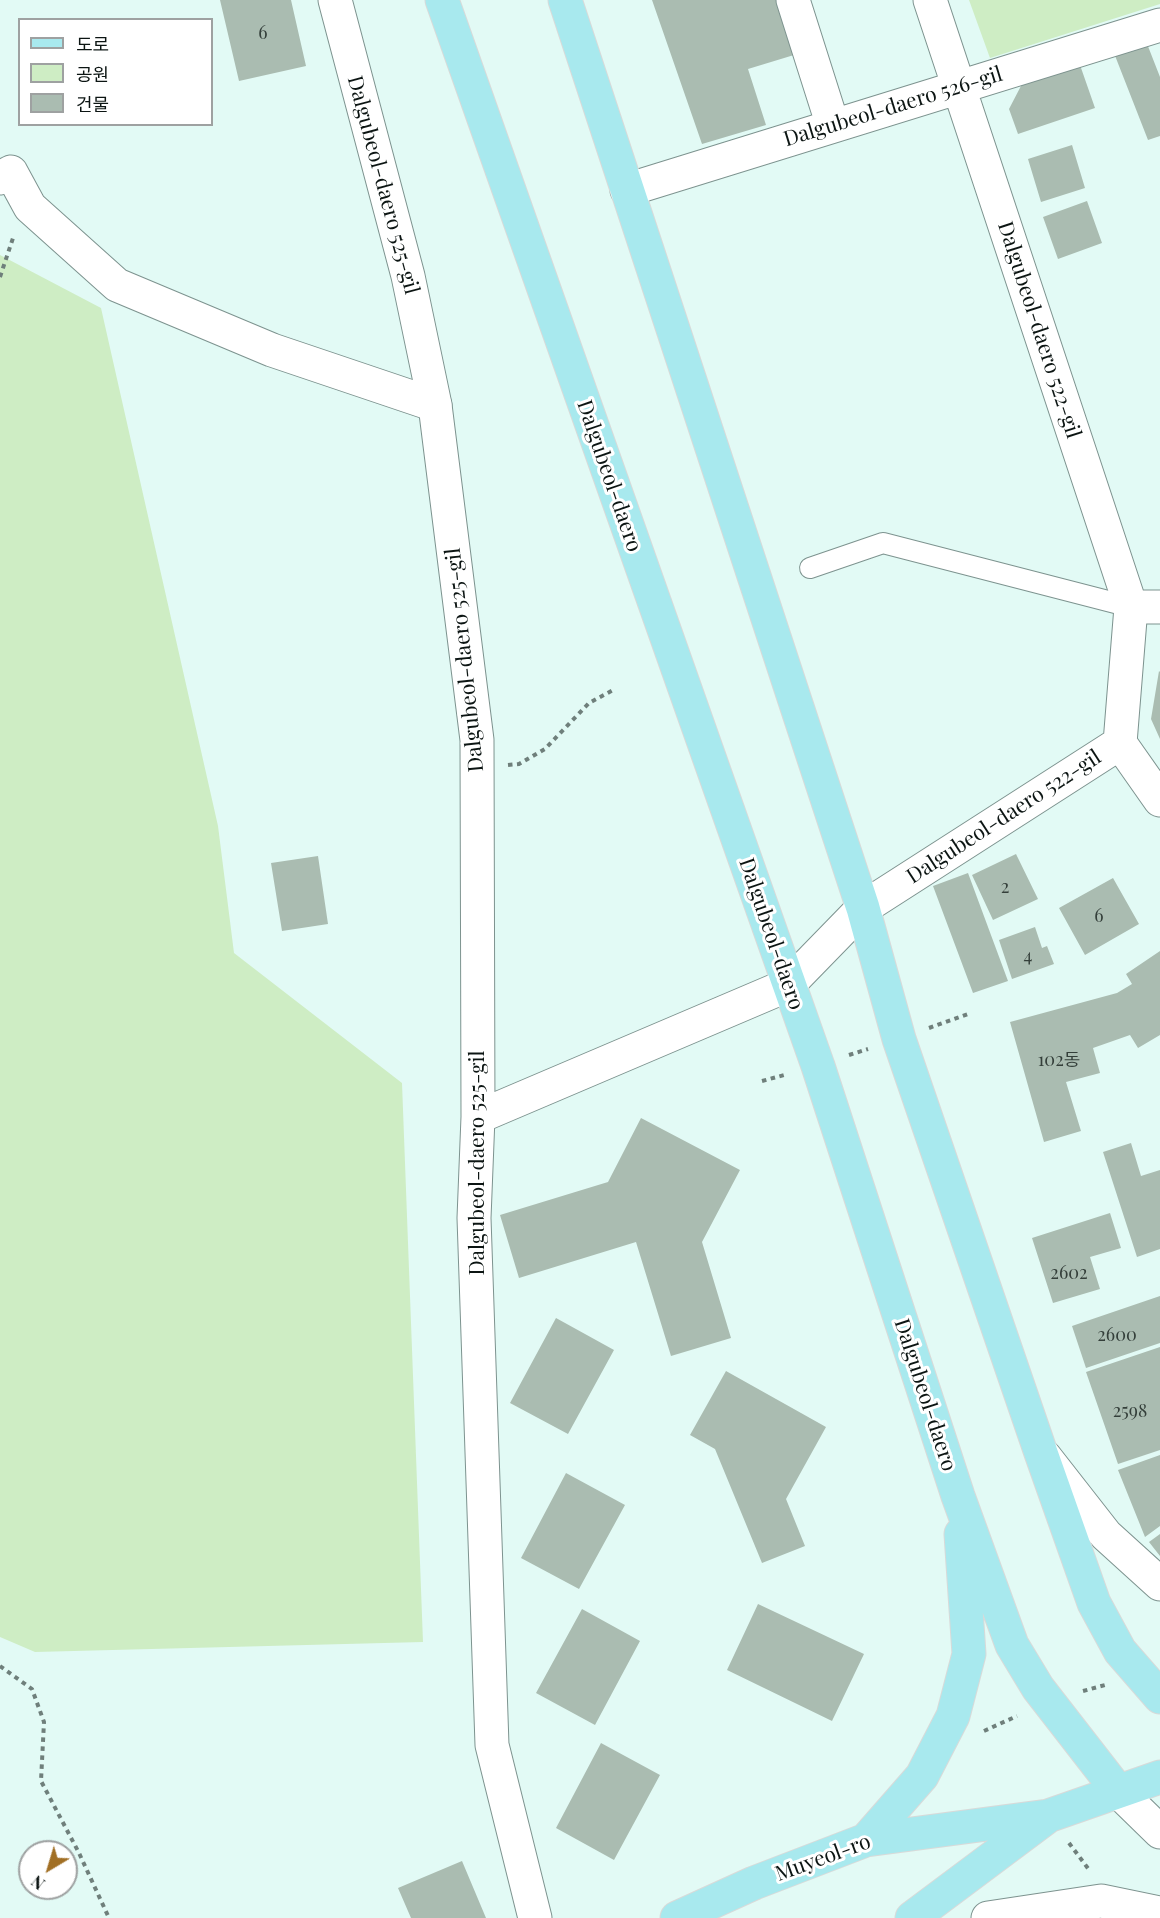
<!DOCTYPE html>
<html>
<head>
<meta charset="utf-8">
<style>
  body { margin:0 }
  #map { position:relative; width:1160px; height:1918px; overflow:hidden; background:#e2faf5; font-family:"Playfair Display","Noto Sans KR",serif }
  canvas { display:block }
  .legend { position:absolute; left:18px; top:18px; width:195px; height:108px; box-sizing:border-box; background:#fff; border:2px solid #9ea1a1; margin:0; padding:8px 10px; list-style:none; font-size:18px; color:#0c1513 }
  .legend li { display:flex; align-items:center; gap:12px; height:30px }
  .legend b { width:30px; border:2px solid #9ea1a1 }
  .north { position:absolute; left:18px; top:1840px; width:60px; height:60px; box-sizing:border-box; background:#fff; border:2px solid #9ea1a1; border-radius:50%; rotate:218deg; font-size:16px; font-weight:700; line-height:24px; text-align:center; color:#0c1513 }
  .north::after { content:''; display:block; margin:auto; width:21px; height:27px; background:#a16f24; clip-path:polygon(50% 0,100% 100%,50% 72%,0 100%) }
</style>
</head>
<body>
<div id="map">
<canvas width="1160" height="1918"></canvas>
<ul class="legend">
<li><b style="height:8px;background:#a8e9ee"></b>도로</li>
<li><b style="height:16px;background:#ceedc4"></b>공원</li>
<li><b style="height:16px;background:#aabcb1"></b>건물</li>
</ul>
<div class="north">N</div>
</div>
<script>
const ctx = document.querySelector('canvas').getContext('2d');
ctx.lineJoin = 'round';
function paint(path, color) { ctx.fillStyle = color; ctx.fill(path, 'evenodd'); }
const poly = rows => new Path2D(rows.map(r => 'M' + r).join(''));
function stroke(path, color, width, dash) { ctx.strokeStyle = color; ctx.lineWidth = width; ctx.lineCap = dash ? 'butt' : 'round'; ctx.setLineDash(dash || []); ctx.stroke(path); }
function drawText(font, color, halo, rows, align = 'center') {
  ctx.font = font + ' "Playfair Display","Noto Sans KR",serif'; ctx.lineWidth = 6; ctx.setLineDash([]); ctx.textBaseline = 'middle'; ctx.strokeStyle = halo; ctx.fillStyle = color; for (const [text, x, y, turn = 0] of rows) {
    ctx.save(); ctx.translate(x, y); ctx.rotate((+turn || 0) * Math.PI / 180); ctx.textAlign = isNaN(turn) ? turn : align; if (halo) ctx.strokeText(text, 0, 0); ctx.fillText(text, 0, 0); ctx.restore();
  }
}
paint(poly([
  [969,0,1160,0,1160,4,990,58],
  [0,255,101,308,218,826,234,953,402,1083,423,1642,35,1652,0,1637]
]), '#ceedc4');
paint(poly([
  [220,0,291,0,306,66,239,81],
  [652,0,777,0,794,55,748,69,766,125,702,144],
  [1144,36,1160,77,1160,136,1148,140,1112,48],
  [1080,65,1095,108,1018,134,1009,109,1022,84],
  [1072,145,1085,188,1041,202,1028,159],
  [1087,201,1102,243,1058,259,1043,217],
  [1159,671,1160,672,1160,739,1151,719],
  [1016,854,1038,899,993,920,972,875],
  [318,856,328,924,282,931,271,863],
  [968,873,1008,981,973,993,933,886],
  [1113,878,1139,924,1085,955,1059,908],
  [1035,927,1042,948,1047,946,1054,964,1012,979,999,940],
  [1160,951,1160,1035,1138,1048,1130,1035,1093,1048,1100,1073,1066,1082,1081,1131,1044,1142,1010,1022,1117,993,1132,984,1126,974],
  [641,1118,740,1170,702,1242,731,1338,671,1356,636,1242,519,1278,500,1215,608,1182],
  [1131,1143,1141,1176,1160,1170,1160,1249,1137,1257,1103,1152],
  [1110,1213,1121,1248,1090,1257,1100,1289,1053,1303,1032,1238],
  [1160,1296,1160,1343,1086,1368,1072,1326],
  [556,1318,614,1350,568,1434,510,1403],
  [1160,1347,1160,1450,1118,1464,1086,1372],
  [726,1371,826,1427,786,1499,805,1546,762,1563,715,1449,690,1435],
  [1160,1455,1160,1526,1145,1537,1118,1470],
  [566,1473,625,1505,579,1589,521,1558],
  [1160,1534,1160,1556,1149,1542],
  [758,1604,864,1654,832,1721,727,1670],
  [582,1609,640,1641,595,1725,536,1693],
  [601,1743,660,1775,614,1860,556,1828],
  [462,1861,486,1918,411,1918,398,1888]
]), '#aabcb1');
const lane = poly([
  [810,568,883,543,1131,607]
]);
const street = poly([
  [793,0,833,126],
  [0,178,11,172,30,207,117,285,272,350,435,405],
  [627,190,1160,25],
  [1131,607,1160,607],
  [1120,743,1160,800],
  [788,985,863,908,1120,743,1131,607,930,0]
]);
const secondary = poly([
  [335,0,408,276,435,405,477,740,478,1117,474,1218,492,1745,535,1918],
  [478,1117,788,985],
  [1045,1457,1106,1535,1160,1584],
  [1118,1791,1160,1832],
  [988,1918,1101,1901,1160,1913]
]);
const primary = poly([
  [442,0,818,1066,958,1496,1012,1645,1038,1688,1118,1791],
  [565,0,863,908,899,1039,1041,1453,1094,1603,1120,1651,1160,1697],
  [866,1840,922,1776,953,1716,969,1654,961,1534],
  [677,1918,754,1883,866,1840,1048,1816,1160,1777],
  [912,1918,1047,1817]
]);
stroke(lane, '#7d938f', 22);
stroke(street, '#7d938f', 35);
stroke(secondary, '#7d938f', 35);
stroke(primary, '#d8dad9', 35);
stroke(poly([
  [0,277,14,235],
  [508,765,519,764,545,749,589,703,615,689],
  [929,1028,968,1014],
  [849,1055,868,1049],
  [762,1081,788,1074],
  [0,1666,32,1689,44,1722,41,1781,79,1853,109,1918],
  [1083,1691,1105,1685],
  [984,1731,1017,1716],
  [1069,1843,1090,1871]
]), '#6f7f7b', 4, [4.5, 4.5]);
stroke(lane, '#fff', 20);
stroke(street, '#fff', 33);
stroke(secondary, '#fff', 33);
stroke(primary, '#a8e9ee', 33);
drawText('18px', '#343f3a', null, [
  ["6",263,33],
  ["2",1005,887],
  ["6",1099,916],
  ["4",1028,956],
  ["102동",1059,1060],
  ["2602",1069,1273],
  ["2600",1117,1335],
  ["2598",1130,1411]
]);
drawText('21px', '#0c1513', '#fff', [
  ["Dalgubeol-daero 526-gil",893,107,-17],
  ["Dalgubeol-daero 525-gil",383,185,75],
  ["Dalgubeol-daero 522-gil",1039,330,72],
  ["Dalgubeol-daero",609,476,71],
  ["Dalgubeol-daero 525-gil",465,660,-96],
  ["Dalgubeol-daero 522-gil",1004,817,-33],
  ["Dalgubeol-daero",771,934,71],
  ["Dalgubeol-daero 525-gil",477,1163,-90],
  ["Dalgubeol-daero",925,1395,72],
  ["Muyeol-ro",823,1858,-20]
]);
</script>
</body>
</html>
